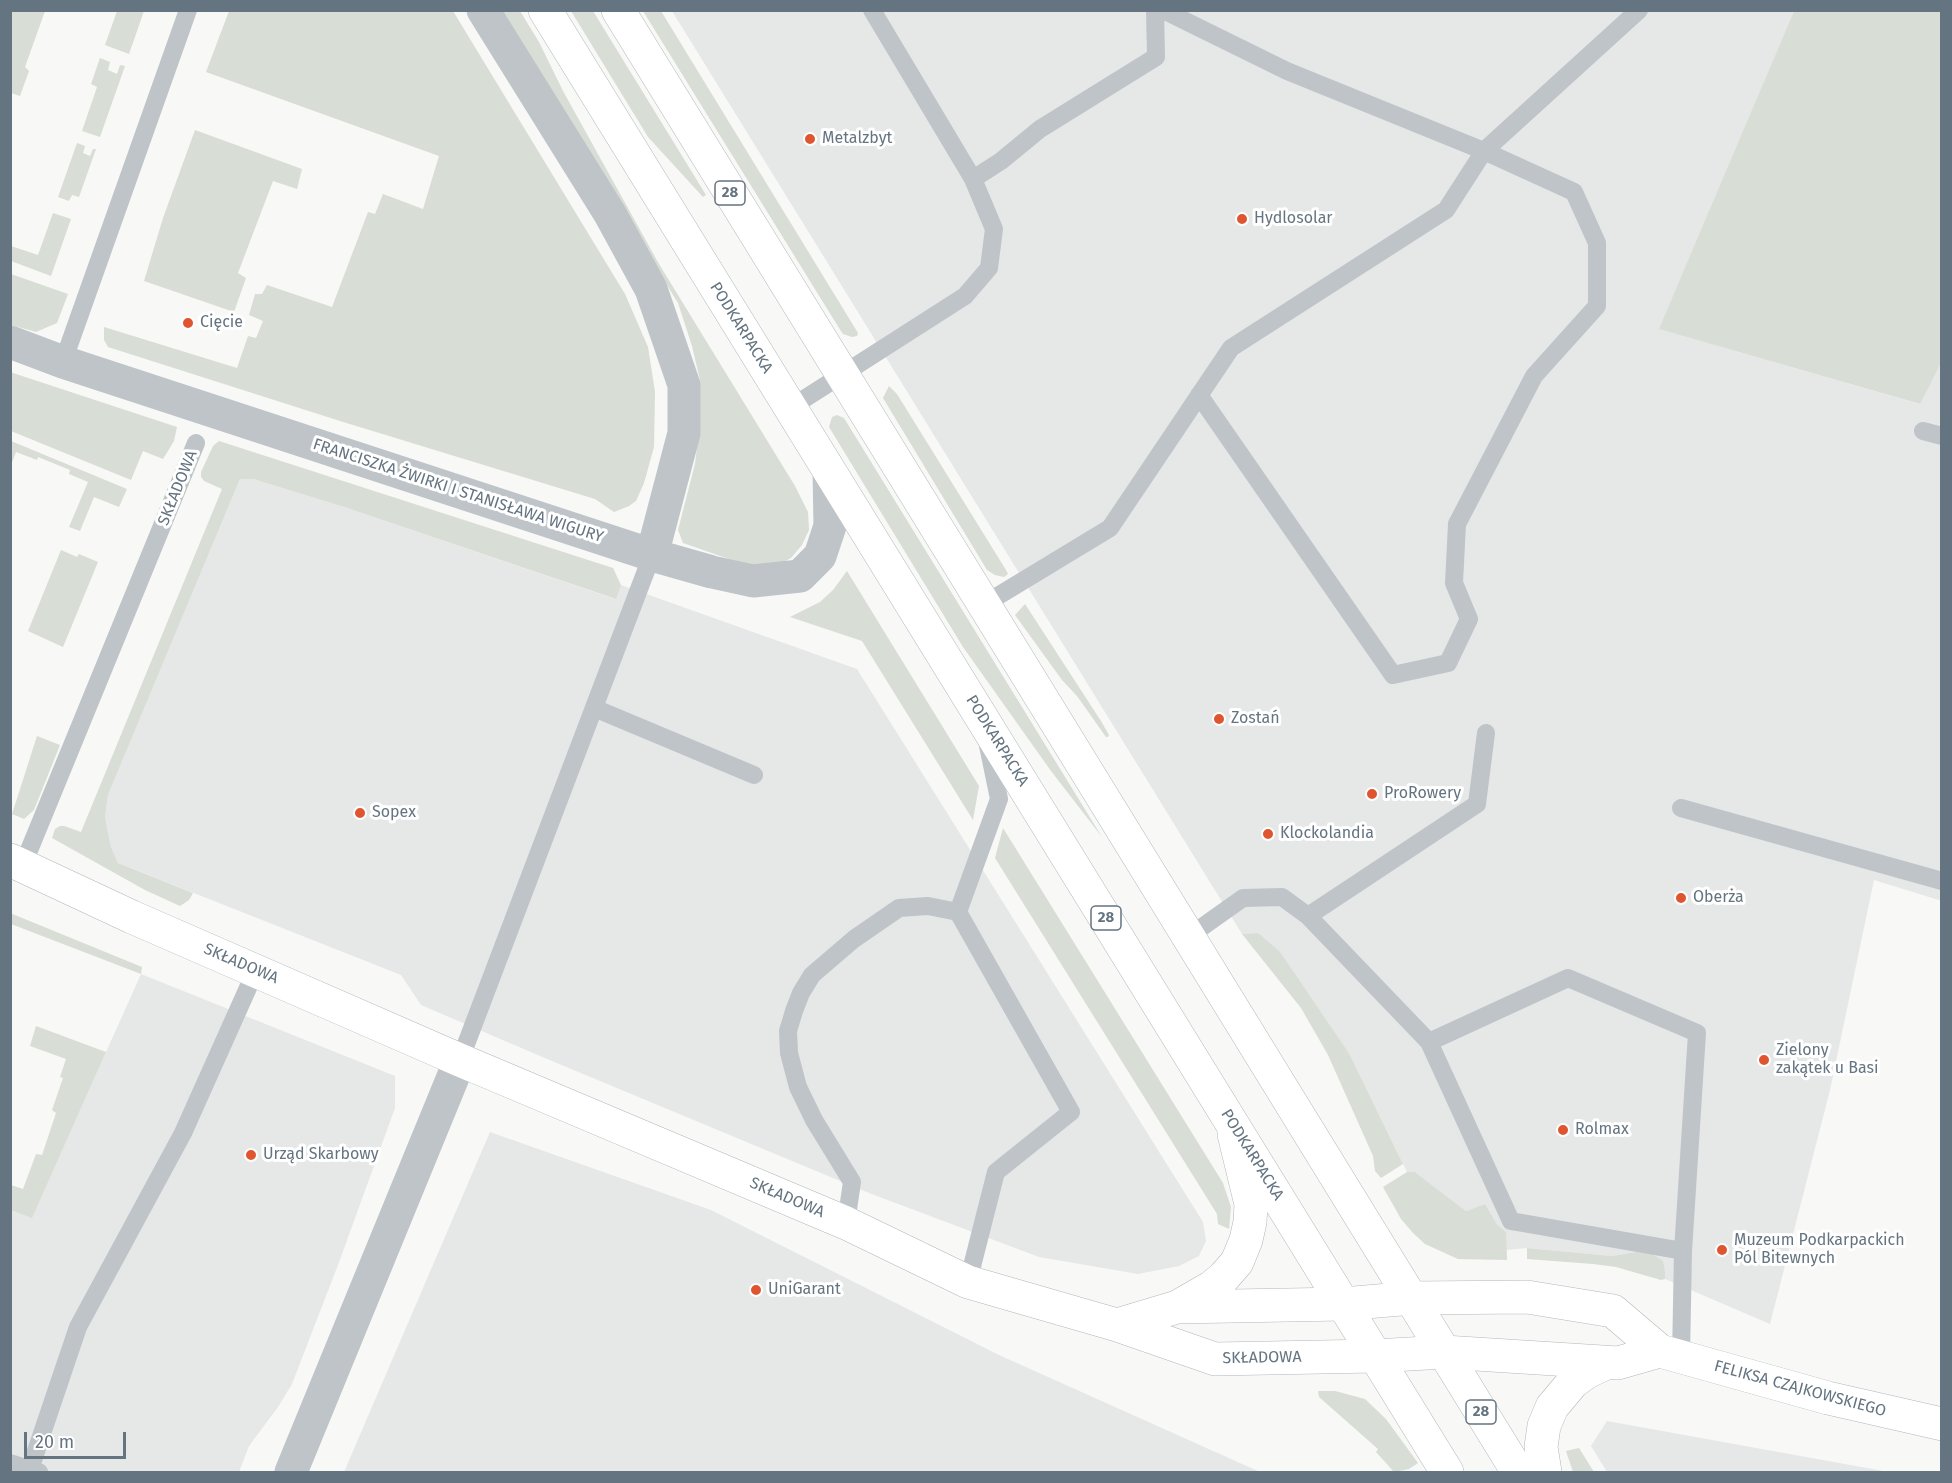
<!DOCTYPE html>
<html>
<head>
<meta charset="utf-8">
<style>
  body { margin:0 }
  #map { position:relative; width:1952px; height:1483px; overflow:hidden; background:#f8f8f6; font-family:"Fira Sans",sans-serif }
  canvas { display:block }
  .frame { position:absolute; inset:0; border:12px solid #647480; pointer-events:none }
  .scale { position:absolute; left:24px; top:1432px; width:102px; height:27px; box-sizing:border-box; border:3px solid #647480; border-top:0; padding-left:8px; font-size:18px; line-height:21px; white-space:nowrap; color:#647480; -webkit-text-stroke:4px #fff; paint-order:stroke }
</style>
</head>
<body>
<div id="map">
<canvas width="1952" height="1483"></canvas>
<div class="frame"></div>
<div class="scale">20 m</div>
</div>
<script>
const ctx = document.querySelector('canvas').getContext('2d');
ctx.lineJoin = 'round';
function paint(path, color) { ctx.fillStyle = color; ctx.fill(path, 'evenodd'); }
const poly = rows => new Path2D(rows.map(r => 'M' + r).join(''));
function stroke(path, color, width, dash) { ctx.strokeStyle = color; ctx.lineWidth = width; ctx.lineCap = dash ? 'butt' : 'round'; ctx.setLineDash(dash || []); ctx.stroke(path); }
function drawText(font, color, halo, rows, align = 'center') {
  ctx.font = font + ' "Fira Sans",sans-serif'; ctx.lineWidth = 6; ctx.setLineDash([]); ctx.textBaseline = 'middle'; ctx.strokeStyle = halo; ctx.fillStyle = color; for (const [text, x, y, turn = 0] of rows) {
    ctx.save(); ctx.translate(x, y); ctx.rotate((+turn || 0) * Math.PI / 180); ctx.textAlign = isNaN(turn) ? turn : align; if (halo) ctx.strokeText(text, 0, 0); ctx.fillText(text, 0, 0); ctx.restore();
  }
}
paint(poly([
  [672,11,1794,11,1660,329,1919,404,1941,363,1942,901,1874,880,1830,1090,1770,1324,1665,1279,1665,1272,1636,1252,1612,1256,1527,1248,1506,1250,1506,1232,1497,1224,1485,1204,1466,1211,1415,1172,1407,1172,1350,1055,1258,933,1242,934],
  [240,479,253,479,344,507,615,599,621,585,857,669,1203,1222,1206,1241,1199,1256,1179,1266,1138,1274,1039,1257,869,1193,540,1056,421,1005,401,975,118,863,111,847,105,817,108,795],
  [141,974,395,1076,395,1108,338,1265,292,1384,278,1407,249,1446,239,1472,11,1472,11,1210,32,1217],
  [490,1132,711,1210,999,1355,1260,1472,344,1472],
  [1607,1421,1889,1472,1607,1472,1591,1446]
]), '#e6e7e7');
paint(poly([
  [10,11,45,11,25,67,29,71,20,96,11,93],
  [117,11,144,11,129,54,105,45],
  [229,11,453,11,625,294,648,347,655,392,654,447,644,483,636,501,629,506,614,512,595,499,340,421,108,347,104,340,104,327,237,368,248,336,256,338,263,321,249,315,255,294,262,294,267,285,332,307,368,212,375,214,383,194,423,209,439,156,206,72],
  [500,11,520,11,539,42,563,91,659,264,795,486,808,512,809,530,802,545,791,558,774,567,752,567,683,543,678,530,695,464,700,421,700,380,692,346,678,303,570,128],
  [571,11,593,11,706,195,703,197,648,137],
  [643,11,661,11,858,333,857,336,852,337,843,334,839,328],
  [1794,11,1941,11,1941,363,1920,404,1659,329],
  [100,58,110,62,108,70,117,74,120,65,125,66,100,137,82,131,97,87,91,84],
  [195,130,302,169,297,189,273,181,238,273,246,278,234,312,144,281,163,218],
  [77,143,85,146,83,153,90,156,93,149,96,149,79,197,72,195,69,201,58,197],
  [53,213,71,219,51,276,11,261,11,246,38,255],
  [11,274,68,294,57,323,36,332,11,325],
  [10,372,177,427,174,441,163,459,143,451,131,480,11,431],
  [889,386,897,394,1006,570,1008,574,1004,577,995,575,987,570,883,398],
  [837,415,844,418,1102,837,1051,771,963,647,829,427,832,417],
  [11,441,127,489,119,507,94,497,80,531,69,527,88,482,69,474,70,470,38,457,37,460,16,452,11,465],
  [219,441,613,568,621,585,616,599,344,507,253,479,240,479,108,795,105,817,111,847,118,863,193,893,189,900,180,906,145,890,52,838,55,829,60,826,64,826,81,832,222,489,204,481,201,477,201,472,213,446],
  [61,550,77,557,79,554,98,562,63,647,28,631],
  [847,571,979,786,973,820,862,641,790,617,820,602,833,590],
  [1025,604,1101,721,1109,735,1108,737,1106,737,1077,696,1062,680,1015,615],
  [37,736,60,745,34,810,24,819,12,814],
  [1003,828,1223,1183,1231,1207,1229,1229,1218,1224,1217,1214,995,858],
  [10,913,142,967,141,974,11,924],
  [1258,933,1280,952,1350,1055,1403,1164,1381,1178,1375,1171,1373,1156,1328,1055,1301,1008,1242,934],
  [36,1026,106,1052,32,1218,11,1210,11,1185,23,1189,36,1154,42,1155,56,1113,52,1110,63,1078,60,1077,66,1059,30,1046],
  [1407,1172,1415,1172,1466,1211,1485,1204,1497,1224,1506,1232,1507,1260,1458,1259,1425,1244,1413,1233,1401,1219,1383,1187],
  [1527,1248,1612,1256,1636,1252,1652,1254,1663,1261,1665,1272,1665,1279,1661,1280,1616,1267,1593,1264,1527,1259],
  [1318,1391,1335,1391,1365,1399,1386,1419,1418,1463,1409,1469,1394,1472,1376,1452,1378,1449,1319,1397],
  [1579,1448,1594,1472,1573,1472,1566,1451]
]), '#d8ddd5');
const secondary = poly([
  [10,860,132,917,460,1060,846,1223,968,1282,1117,1325,1215,1359,1375,1356,1444,1352,1618,1363,1660,1351],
  [1179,1306,1212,1287,1224,1277,1237,1262,1246,1240,1250,1222,1251,1204,1234,1134],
  [1117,1325,1177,1307,1343,1304,1412,1298,1527,1297,1613,1311,1660,1351,1828,1398,1942,1424],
  [1545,1472,1541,1447,1544,1426,1552,1407,1573,1382,1587,1372,1606,1363]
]);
const primary = poly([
  [545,10,1447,1472],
  [618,10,1518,1472]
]);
stroke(secondary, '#b2b8bc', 34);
stroke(primary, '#b3b8bc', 34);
stroke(poly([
  [872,10,973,179],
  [1163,10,1287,71,1484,151,1574,192,1597,243,1597,306,1534,376,1457,524,1454,583,1469,619,1448,663,1393,675,1199,395],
  [63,362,188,10],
  [790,408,965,296,989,268,994,229,973,179,1001,161,1040,129,1156,57,1155,10],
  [1923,431,1942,436],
  [983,605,1110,528,1231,348,1446,210,1484,151,1639,10],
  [594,708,754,775],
  [1681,808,1942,881],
  [23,865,196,443],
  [958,912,999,799,987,741],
  [1188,937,1243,898,1282,897,1308,916],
  [1429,1042,1308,916,1477,804,1486,733],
  [460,1060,652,555],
  [846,1223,852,1182,814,1120,798,1087,789,1053,788,1031,794,1011,801,993,812,975,854,939,899,908,928,906,958,912,1071,1112,996,1172,968,1282],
  [1681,1357,1683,1251,1697,1033,1568,978,1429,1042,1511,1221,1683,1251],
  [10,1463,39,1472],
  [30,1469,78,1327,183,1133,256,970]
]), '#bfc4c8', 18);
stroke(poly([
  [483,10,610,214,651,289,684,385,684,433,652,555],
  [10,342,63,362,652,555,712,572,753,581,800,576,820,556,830,526,829,471],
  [291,1472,460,1060]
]), '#bfc4c8', 33);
stroke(secondary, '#fff', 33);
stroke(primary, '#fff', 33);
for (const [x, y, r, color] of [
  [810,139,6,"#de5530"],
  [1242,219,6,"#de5530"],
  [188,323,6,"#de5530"],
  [1219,719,6,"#de5530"],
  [1372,794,6,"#de5530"],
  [360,813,6,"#de5530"],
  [1268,834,6,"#de5530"],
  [1681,898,6,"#de5530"],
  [1764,1060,6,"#de5530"],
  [1563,1130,6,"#de5530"],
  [251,1155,6,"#de5530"],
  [1722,1250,6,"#de5530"],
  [756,1290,6,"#de5530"]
]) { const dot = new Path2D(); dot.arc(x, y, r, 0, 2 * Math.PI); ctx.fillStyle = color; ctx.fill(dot); stroke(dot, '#fff', 2); }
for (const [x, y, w] of [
  [730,193,30],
  [1106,918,30],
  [1481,1412,30]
]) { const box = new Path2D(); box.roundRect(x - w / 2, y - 12, w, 24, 4.5); ctx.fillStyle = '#fff'; ctx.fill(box); stroke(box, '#647480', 1.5); }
drawText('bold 15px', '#647480', null, [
  ["28",730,193],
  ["28",1106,918],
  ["28",1481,1412]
]);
drawText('16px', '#647480', '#fff', [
  ["Metalzbyt",822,139],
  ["Hydlosolar",1254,219],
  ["Cięcie",200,323],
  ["Zostań",1231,719],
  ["ProRowery",1384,794],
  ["Sopex",372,813],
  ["Klockolandia",1280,834],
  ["Oberża",1693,898],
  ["Zielony",1776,1051],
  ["zakątek u Basi",1776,1069],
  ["Rolmax",1575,1130],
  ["Urząd Skarbowy",263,1155],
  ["Muzeum Podkarpackich",1734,1241],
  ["Pól Bitewnych",1734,1259],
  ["UniGarant",768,1290]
], 'left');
drawText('16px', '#647480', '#fff', [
  ["PODKARPACKA",741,328,58],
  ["SKŁADOWA",178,488,-68],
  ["FRANCISZKA ŻWIRKI I STANISŁAWA WIGURY",458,491,18],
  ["PODKARPACKA",997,741,58],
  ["SKŁADOWA",241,964,23],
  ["PODKARPACKA",1252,1155,58],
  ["SKŁADOWA",787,1198,23],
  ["SKŁADOWA",1262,1358,-1],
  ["FELIKSA CZAJKOWSKIEGO",1800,1389,15]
]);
</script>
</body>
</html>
